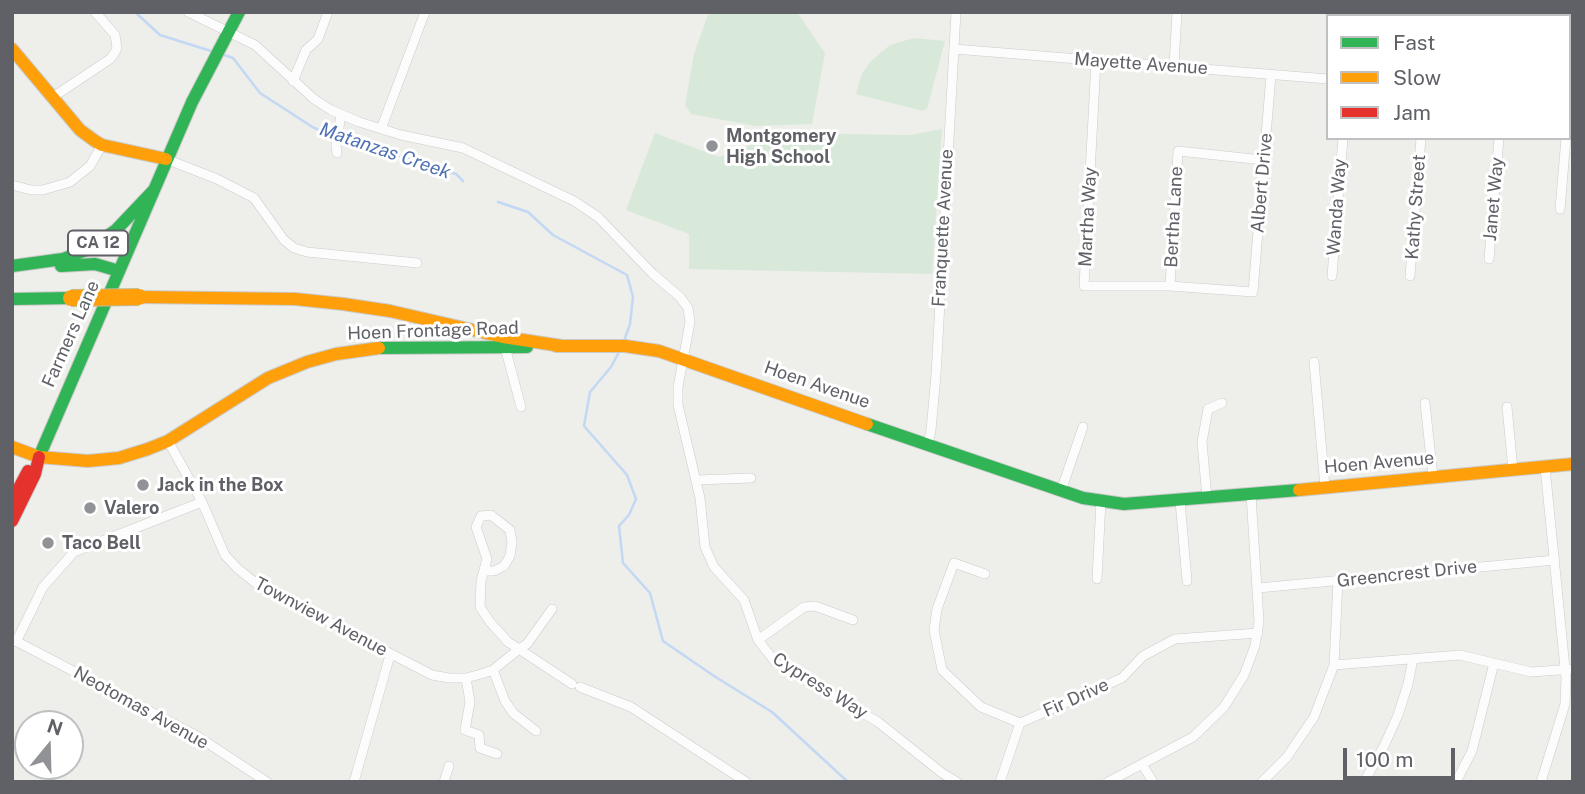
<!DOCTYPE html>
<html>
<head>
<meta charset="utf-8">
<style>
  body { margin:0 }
  #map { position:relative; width:1585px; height:794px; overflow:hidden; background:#eeeeea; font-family:"Public Sans",sans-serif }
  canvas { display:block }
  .frame { position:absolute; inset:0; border:14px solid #5f6167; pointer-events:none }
  .legend { position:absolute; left:1326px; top:14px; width:245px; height:126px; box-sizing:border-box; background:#fff; border:2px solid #bfc0c2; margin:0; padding:9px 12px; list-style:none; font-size:21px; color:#5f6167 }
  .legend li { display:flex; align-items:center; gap:14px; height:35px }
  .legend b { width:35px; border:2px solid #bfc0c2 }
  .north { position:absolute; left:14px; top:710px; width:70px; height:70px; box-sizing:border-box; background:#fff; border:2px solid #bfc0c2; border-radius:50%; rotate:19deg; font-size:19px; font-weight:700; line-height:28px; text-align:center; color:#5f6167 }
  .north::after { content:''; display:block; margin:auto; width:24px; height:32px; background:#919295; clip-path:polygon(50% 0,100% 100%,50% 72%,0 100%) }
  .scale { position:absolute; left:1343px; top:748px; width:112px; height:32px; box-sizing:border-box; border:4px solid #5f6167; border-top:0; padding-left:9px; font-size:21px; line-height:24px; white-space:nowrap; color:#5f6167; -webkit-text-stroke:5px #fff; paint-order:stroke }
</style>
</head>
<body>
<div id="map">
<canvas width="1585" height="794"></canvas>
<div class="frame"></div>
<ul class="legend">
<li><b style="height:9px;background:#30b455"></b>Fast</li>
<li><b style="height:9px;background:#ff9f0a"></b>Slow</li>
<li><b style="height:9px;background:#e5322d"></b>Jam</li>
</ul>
<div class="north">N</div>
<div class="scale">100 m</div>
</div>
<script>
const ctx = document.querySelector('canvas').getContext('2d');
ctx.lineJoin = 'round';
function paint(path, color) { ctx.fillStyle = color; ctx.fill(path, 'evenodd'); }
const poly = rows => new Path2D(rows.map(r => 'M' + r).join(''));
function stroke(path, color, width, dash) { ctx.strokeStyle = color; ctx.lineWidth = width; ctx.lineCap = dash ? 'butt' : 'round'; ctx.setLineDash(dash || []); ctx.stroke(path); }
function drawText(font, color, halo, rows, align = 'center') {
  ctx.font = font + ' "Public Sans",sans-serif'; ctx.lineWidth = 6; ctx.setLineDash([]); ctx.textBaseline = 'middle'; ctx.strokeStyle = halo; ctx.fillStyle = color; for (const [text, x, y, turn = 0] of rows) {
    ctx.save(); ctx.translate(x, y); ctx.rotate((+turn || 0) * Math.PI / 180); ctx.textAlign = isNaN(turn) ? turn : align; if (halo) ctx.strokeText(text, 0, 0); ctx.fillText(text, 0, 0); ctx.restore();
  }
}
paint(poly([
  [709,12,797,12,825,53,812,124,756,126,691,114,685,105,694,54],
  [914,38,945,41,927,109,923,111,856,94,862,74,871,61,890,45],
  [942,129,932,274,689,269,689,234,626,210,655,133,719,157,781,133,910,135]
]), '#d8e9d9');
stroke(poly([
  [135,12,160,35,211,51],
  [224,55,233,58,260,93,314,128,456,174,463,181],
  [498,202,528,212,553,235,627,275,633,297,630,324,624,341],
  [620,350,611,367,590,392,584,426,627,475,636,499,629,515,619,526,623,563,650,593,663,641,714,676,772,712,848,782]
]), '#c2d8f4', 2.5);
const street = poly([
  [188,12,255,45,314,99,331,110,359,122,401,135,463,148,574,201,598,217,653,274,680,297,688,308,690,322,678,387,678,405,700,498,705,547,714,567,744,600,758,640,776,663,878,722,942,773,957,782],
  [1391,16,1391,12],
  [954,49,1328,79],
  [1096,61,1084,286,1170,286,1253,292,1271,75],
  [1174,66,1177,12],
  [293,81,306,50,318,39,328,12],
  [53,97,110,59,114,54,117,48,115,35,95,12],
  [1569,99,1573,99],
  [381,129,425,12],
  [337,153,336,145,341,115],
  [166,159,217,179,254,198,284,240,294,248,307,252,417,263],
  [12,185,31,190,43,190,70,182,90,166,102,145],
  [1560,209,1566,138],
  [1489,259,1499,138],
  [1332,276,1343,138],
  [1410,276,1421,138],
  [1170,286,1178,151,1263,160],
  [505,347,521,407],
  [1314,362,1325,487],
  [1425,403,1433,477],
  [1507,407,1513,470],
  [168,441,202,502,225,555,237,568,258,585,432,675,449,678,466,678,481,674,493,670,519,649,572,684],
  [928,444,931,430,936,375,956,12],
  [697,480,751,478],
  [1061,491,1083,427],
  [1207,498,1202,442,1208,409,1222,403],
  [1180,501,1187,581],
  [485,571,494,571,504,566,510,556,512,542,510,530,491,515,481,516,476,527,487,559,481,581,480,607,490,622,508,642,519,649,527,644,552,609],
  [985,574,954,563,937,609,934,630,942,670,981,707,1020,723,1122,678,1143,656,1175,639,1258,633],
  [1097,579,1101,501],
  [1258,588,1555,560],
  [12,639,197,736,267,782],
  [758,640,804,607,815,606,853,620],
  [16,642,43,587,74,552,202,502],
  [1334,665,1460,655,1531,672,1573,669],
  [493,670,505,701,513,713,536,731],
  [466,678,470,702,465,730,479,735,480,748,497,754],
  [580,687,631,707,746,782],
  [1142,764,1153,782],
  [354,782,390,655],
  [444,782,449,766],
  [1000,782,1020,723],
  [1108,782,1193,737,1224,707,1244,675,1255,646,1259,621,1251,495],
  [1262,782,1287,757,1314,717,1334,665,1338,581],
  [1364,782,1384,746,1398,715,1408,684,1413,659],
  [1456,782,1472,751,1494,663],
  [1541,782,1565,704,1566,678,1545,467]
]);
const fast = poly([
  [12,266,63,259,89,249,116,230,153,191],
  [61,266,95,264,119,271],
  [12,299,71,298],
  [379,348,527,347],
  [867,424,1083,498,1124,504,1299,490],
  [39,457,192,102,239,12]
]);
const slow = poly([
  [12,49,80,130,95,141,102,145,166,159],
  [139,297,295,299,343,304,390,311,503,337,562,346],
  [556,346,625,346,659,351,867,424],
  [12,447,39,457],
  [39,457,88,461,119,458,148,449,168,441,268,378,307,362,336,354,379,348],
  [1299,490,1573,464]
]);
const jam = poly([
  [12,501,28,471],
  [12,521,35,474,39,457]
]);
stroke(street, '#cbcccb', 10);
stroke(fast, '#cacaca', 14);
stroke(slow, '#cacaca', 14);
stroke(jam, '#cacaca', 14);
stroke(street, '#fcfcfc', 9);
stroke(fast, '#30b455', 12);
stroke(slow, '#ff9f0a', 12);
stroke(jam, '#e5322d', 12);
const slowBridge = poly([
  [71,298,139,297]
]);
stroke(slowBridge, '#c4bc99', 18, []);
stroke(slowBridge, '#ff9f0a', 16);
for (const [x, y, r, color] of [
  [712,146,7,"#919295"],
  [143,485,7,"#919295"],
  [90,508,7,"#919295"],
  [48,543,7,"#919295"]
]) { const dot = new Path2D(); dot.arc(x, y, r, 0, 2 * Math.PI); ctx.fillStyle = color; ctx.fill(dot); stroke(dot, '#fff', 2.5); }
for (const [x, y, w] of [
  [98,243,60]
]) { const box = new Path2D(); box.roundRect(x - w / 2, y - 12.5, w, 25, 5); ctx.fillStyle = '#fff'; ctx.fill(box); stroke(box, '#5f6167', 2); }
drawText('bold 16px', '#5f6167', null, [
  ["CA 12",98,243]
]);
drawText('18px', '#5f6167', '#fff', [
  ["Mayette Avenue",1141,64,4],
  ["Albert Drive",1262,183,-85],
  ["Janet Way",1494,199,-85],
  ["Wanda Way",1337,207,-86],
  ["Kathy Street",1416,207,-86],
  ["Martha Way",1088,217,-87],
  ["Bertha Lane",1174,217,-87],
  ["Franquette Avenue",943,228,-87],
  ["Hoen Frontage Road",433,331,-2],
  ["Farmers Lane",71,334,-66],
  ["Hoen Avenue",817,385,19],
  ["Hoen Avenue",1379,463,-5],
  ["Greencrest Drive",1407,574,-6],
  ["Townview Avenue",321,617,28],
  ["Cypress Way",820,686,32],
  ["Fir Drive",1076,698,-24],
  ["Neotomas Avenue",141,708,29]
]);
drawText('bold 18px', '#5f6167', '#fff', [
  ["Montgomery",726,136],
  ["High School",726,157],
  ["Jack in the Box",157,485],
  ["Valero",104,508],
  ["Taco Bell",62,543]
], 'left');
drawText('italic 19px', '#4e71b3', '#fff', [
  ["Matanzas Creek",385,151,19]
]);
</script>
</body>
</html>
